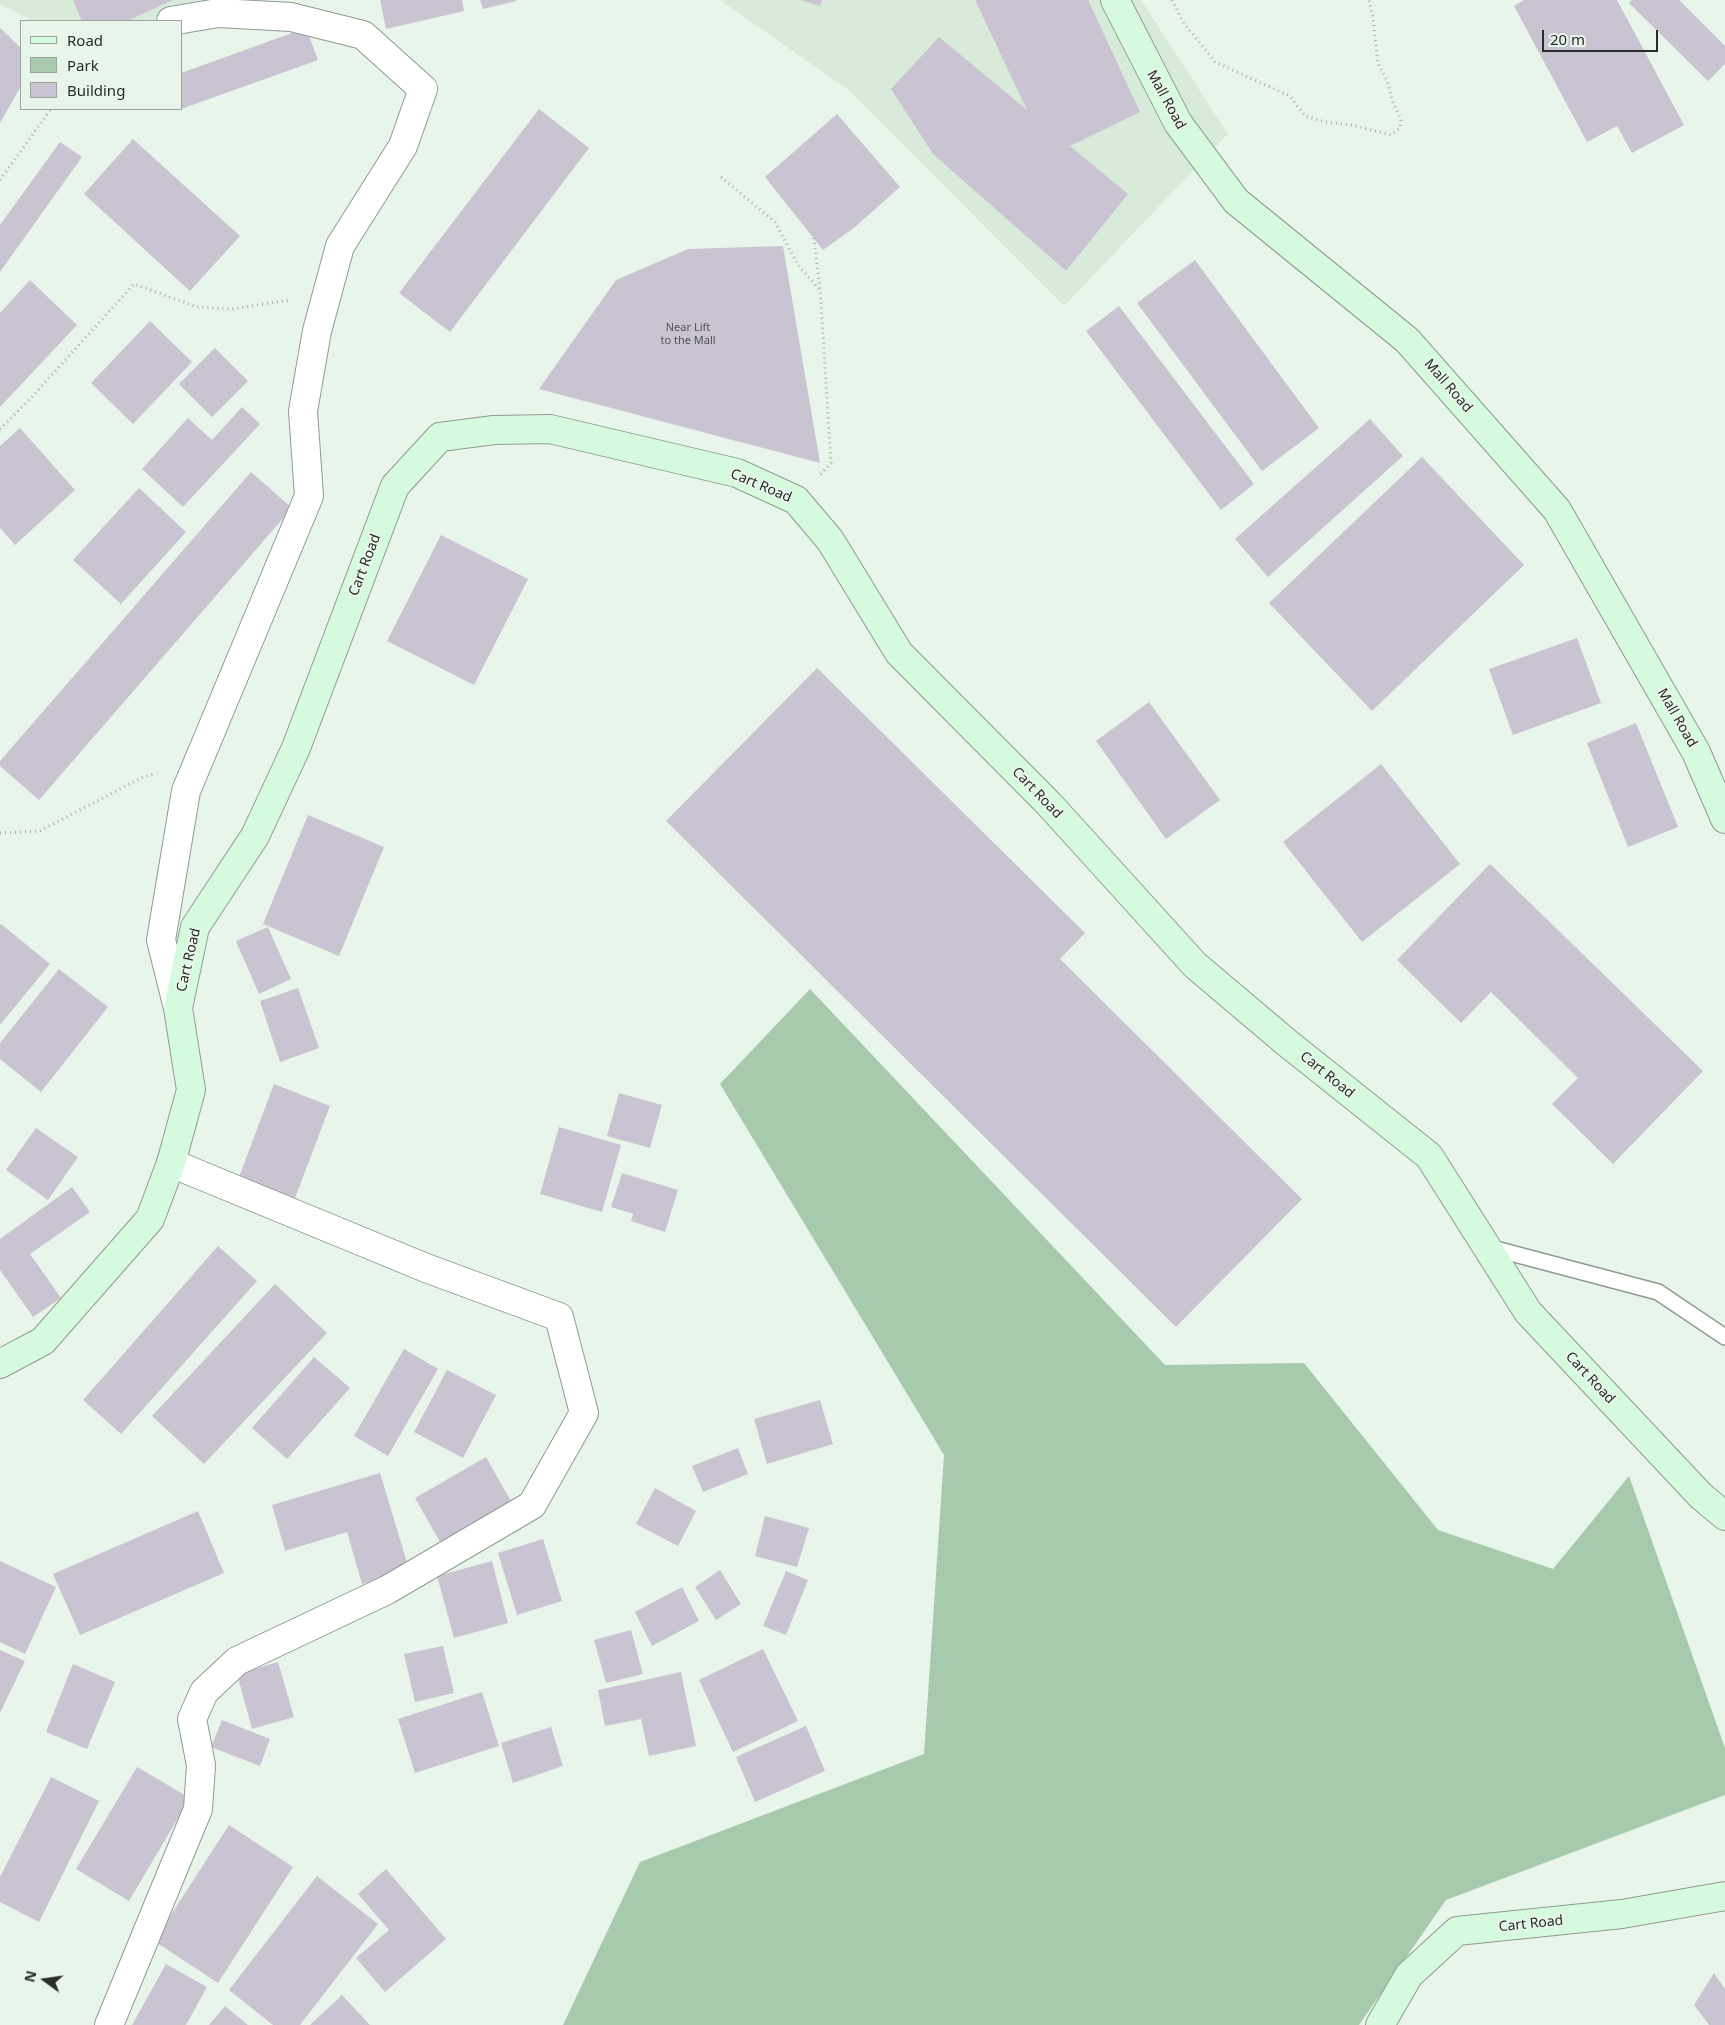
<!DOCTYPE html>
<html>
<head>
<meta charset="utf-8">
<style>
  body { margin:0 }
  #map { position:relative; width:1725px; height:2025px; overflow:hidden; background:#e8f5ea; font-family:"Noto Sans",sans-serif }
  canvas { display:block }
  .legend { position:absolute; left:20px; top:20px; width:162px; height:90px; box-sizing:border-box; background:#e8f5ea; border:1px solid #9ca59d; margin:0; padding:6px 9px; list-style:none; font-size:15px; color:#292d29 }
  .legend li { display:flex; align-items:center; gap:10px; height:25px }
  .legend b { width:25px; border:1px solid #9ca59d }
  .north { position:absolute; left:20px; top:1955px; width:50px; height:50px; -webkit-text-stroke:4px #e8f5ea; paint-order:stroke; rotate:284deg; font-size:14px; font-weight:700; line-height:20px; text-align:center; color:#292d29 }
  .north::after { content:''; display:block; margin:auto; width:18px; height:22px; background:#292d29; clip-path:polygon(50% 0,100% 100%,50% 72%,0 100%) }
  .scale { position:absolute; left:1542px; top:30px; width:116px; height:22px; box-sizing:border-box; border:2px solid #292d29; border-top:0; padding-left:6px; font-size:15px; line-height:18px; white-space:nowrap; color:#292d29; -webkit-text-stroke:4px #e8f5ea; paint-order:stroke }
</style>
</head>
<body>
<div id="map">
<canvas width="1725" height="2025"></canvas>
<ul class="legend">
<li><b style="height:6px;background:#d5fadd"></b>Road</li>
<li><b style="height:14px;background:#a7caac"></b>Park</li>
<li><b style="height:14px;background:#cac4d2"></b>Building</li>
</ul>
<div class="north">N</div>
<div class="scale">20 m</div>
</div>
<script>
const ctx = document.querySelector('canvas').getContext('2d');
ctx.lineJoin = 'round';
function paint(path, color) { ctx.fillStyle = color; ctx.fill(path, 'evenodd'); }
const poly = rows => new Path2D(rows.map(r => 'M' + r).join(''));
function stroke(path, color, width, dash) { ctx.strokeStyle = color; ctx.lineWidth = width; ctx.lineCap = dash ? 'butt' : 'round'; ctx.setLineDash(dash || []); ctx.stroke(path); }
function drawText(font, color, halo, rows, align = 'center') {
  ctx.font = font + ' "Noto Sans",sans-serif'; ctx.lineWidth = 4; ctx.setLineDash([]); ctx.textBaseline = 'middle'; ctx.strokeStyle = halo; ctx.fillStyle = color; for (const [text, x, y, turn = 0] of rows) {
    ctx.save(); ctx.translate(x, y); ctx.rotate((+turn || 0) * Math.PI / 180); ctx.textAlign = isNaN(turn) ? turn : align; if (halo) ctx.strokeText(text, 0, 0); ctx.fillText(text, 0, 0); ctx.restore();
  }
}
paint(poly([
  [0,0,200,0,152,21,33,21,0,4],
  [720,0,1141,0,1228,134,1064,306,850,91]
]), '#d8ebda');
paint(poly([
  [810,989,1165,1365,1304,1363,1438,1530,1553,1569,1629,1476,1725,1748,1725,1795,1446,1900,1359,2025,563,2025,640,1862,924,1754,944,1455,720,1084]
]), '#a7caac');
paint(poly([
  [73,0,173,0,127,21,82,21],
  [380,0,462,0,464,11,386,29],
  [480,0,516,0,516,1,483,9],
  [801,0,822,0,820,6],
  [975,0,1088,0,1140,112,1070,146,1128,194,1066,271,933,154,891,89,939,37,1027,110],
  [1524,0,1617,0,1684,125,1632,153,1617,126,1587,142,1514,6],
  [1632,0,1679,0,1725,46,1725,64,1708,81,1629,3],
  [0,28,21,48,21,86,0,123],
  [306,28,318,60,181,109,181,73],
  [539,109,589,148,450,332,399,293],
  [837,114,900,187,855,227,823,250,765,177],
  [133,139,240,236,190,291,84,194],
  [60,142,82,157,0,272,0,225],
  [783,246,820,463,539,389,616,280,688,249],
  [1195,260,1319,428,1262,471,1137,303],
  [30,280,77,325,0,407,0,313],
  [1119,306,1254,484,1221,510,1086,331],
  [150,321,192,362,133,424,91,383],
  [215,348,248,381,212,417,179,384],
  [242,407,260,424,183,507,142,469,188,418,212,440],
  [1370,419,1403,456,1268,577,1235,539],
  [20,428,75,490,15,545,0,528,0,446],
  [1422,457,1524,565,1372,711,1269,603],
  [251,472,292,508,39,800,0,766,0,761],
  [139,488,186,532,121,604,73,560],
  [441,535,528,579,474,685,387,641],
  [1577,638,1601,703,1513,735,1489,669],
  [817,668,1085,933,1060,959,1302,1199,1176,1327,666,821],
  [1149,702,1220,800,1166,839,1096,741],
  [1636,723,1678,827,1628,847,1587,743],
  [1381,764,1460,864,1362,942,1283,842],
  [308,815,384,847,339,956,263,924],
  [1490,864,1703,1071,1613,1164,1552,1104,1578,1078,1491,992,1461,1023,1397,960],
  [1,924,50,964,0,1025,0,925],
  [268,927,291,979,259,994,236,941],
  [59,969,108,1007,41,1092,0,1059,0,1043],
  [298,988,319,1048,280,1062,260,1001],
  [274,1084,330,1106,295,1198,239,1177],
  [619,1093,662,1105,650,1148,607,1136],
  [559,1127,621,1145,602,1212,540,1194],
  [36,1128,78,1157,48,1200,6,1170],
  [622,1173,678,1190,665,1232,631,1221,633,1214,611,1207],
  [72,1187,90,1212,30,1254,61,1298,33,1317,0,1270,0,1239],
  [218,1246,257,1281,121,1434,83,1400],
  [275,1284,327,1333,204,1464,152,1416],
  [404,1349,438,1369,388,1456,354,1436],
  [314,1357,350,1388,287,1459,252,1428],
  [447,1370,496,1395,463,1458,414,1432],
  [820,1400,833,1444,767,1464,754,1419],
  [738,1448,748,1474,703,1492,692,1466],
  [486,1457,511,1501,440,1542,415,1498],
  [380,1473,409,1569,362,1584,347,1532,285,1551,272,1505],
  [655,1488,696,1511,678,1546,636,1524],
  [198,1511,224,1573,80,1635,53,1574],
  [765,1516,809,1528,797,1567,755,1556],
  [543,1539,562,1601,517,1615,498,1553],
  [0,1561,56,1587,25,1654,0,1642],
  [492,1561,508,1623,454,1638,437,1576],
  [720,1570,741,1604,716,1620,695,1587],
  [786,1571,808,1580,786,1635,763,1626],
  [682,1587,699,1621,652,1646,635,1612],
  [631,1630,643,1674,606,1683,594,1640],
  [443,1646,454,1693,415,1702,404,1654],
  [763,1649,798,1721,733,1752,699,1680],
  [0,1650,25,1661,0,1713],
  [278,1662,294,1717,252,1729,237,1674],
  [73,1664,115,1682,87,1749,46,1732],
  [681,1672,696,1746,649,1756,641,1719,605,1726,598,1690],
  [482,1692,499,1746,415,1773,398,1719],
  [222,1720,270,1739,260,1766,211,1747],
  [806,1726,825,1771,755,1802,736,1757],
  [551,1727,563,1766,513,1783,501,1743],
  [137,1767,190,1798,129,1901,76,1869],
  [51,1777,99,1801,39,1922,0,1902,0,1877],
  [229,1825,293,1867,218,1983,154,1941],
  [386,1869,446,1939,385,1992,356,1958,389,1930,358,1894],
  [317,1876,378,1924,300,2025,273,2025,229,1990],
  [166,1964,207,1987,186,2025,132,2025],
  [1714,1973,1725,1989,1725,2025,1709,2025,1694,2005],
  [342,1995,370,2025,310,2025],
  [225,2006,248,2025,209,2025]
]), '#cac4d2');
const lane = poly([
  [1488,1247,1658,1292,1725,1337]
]);
const street = poly([
  [171,21,218,13,291,17,363,35,423,89,403,146,340,246,317,331,303,411,309,496,186,791,161,940,178,1008],
  [109,2025,198,1809,201,1765,192,1719,204,1692,237,1661,387,1590,532,1505,584,1413,559,1317,426,1268,171,1163]
]);
const secondary = poly([
  [1115,0,1178,123,1236,201,1407,340,1557,510,1696,752,1725,819],
  [0,1364,43,1341,150,1219,171,1163,191,1090,178,1008,195,927,255,836,296,748,395,486,440,437,494,430,550,429,737,473,796,500,830,540,899,653,1049,804,1195,965,1286,1042,1429,1156,1528,1312,1701,1496,1725,1516],
  [1380,2025,1409,1975,1457,1931,1622,1914,1725,1896]
]);
stroke(lane, '#8f9b90', 18);
stroke(street, '#8f9b90', 30);
stroke(secondary, '#8f9b90', 30);
stroke(poly([
  [1172,0,1183,22,1215,62,1290,96,1305,116,1326,122,1352,125,1391,135,1400,128,1401,119,1393,103,1387,80,1378,64,1373,18,1369,0],
  [721,177,775,222,798,265,819,289],
  [0,180,51,109],
  [814,238,820,289,831,463,819,476],
  [0,429,30,399,134,284,197,307,232,309,289,300],
  [0,833,40,831,141,778,156,773]
]), '#a6b0a7', 3, [1, 4]);
stroke(lane, '#fff', 15);
stroke(street, '#fff', 28);
stroke(secondary, '#d5fadd', 28);
drawText('11px', '#515353', null, [
  ["Near Lift",688,328],
  ["to the Mall",688,341]
]);
drawText('14px', '#292d29', '#e8f5ea', [
  ["Mall Road",1166,100,61],
  ["Mall Road",1448,386,49],
  ["Cart Road",761,486,23],
  ["Cart Road",365,565,-69],
  ["Mall Road",1677,718,60],
  ["Cart Road",1037,793,46],
  ["Cart Road",189,960,-77],
  ["Cart Road",1327,1075,39],
  ["Cart Road",1590,1378,47],
  ["Cart Road",1531,1924,-6]
]);
</script>
</body>
</html>
